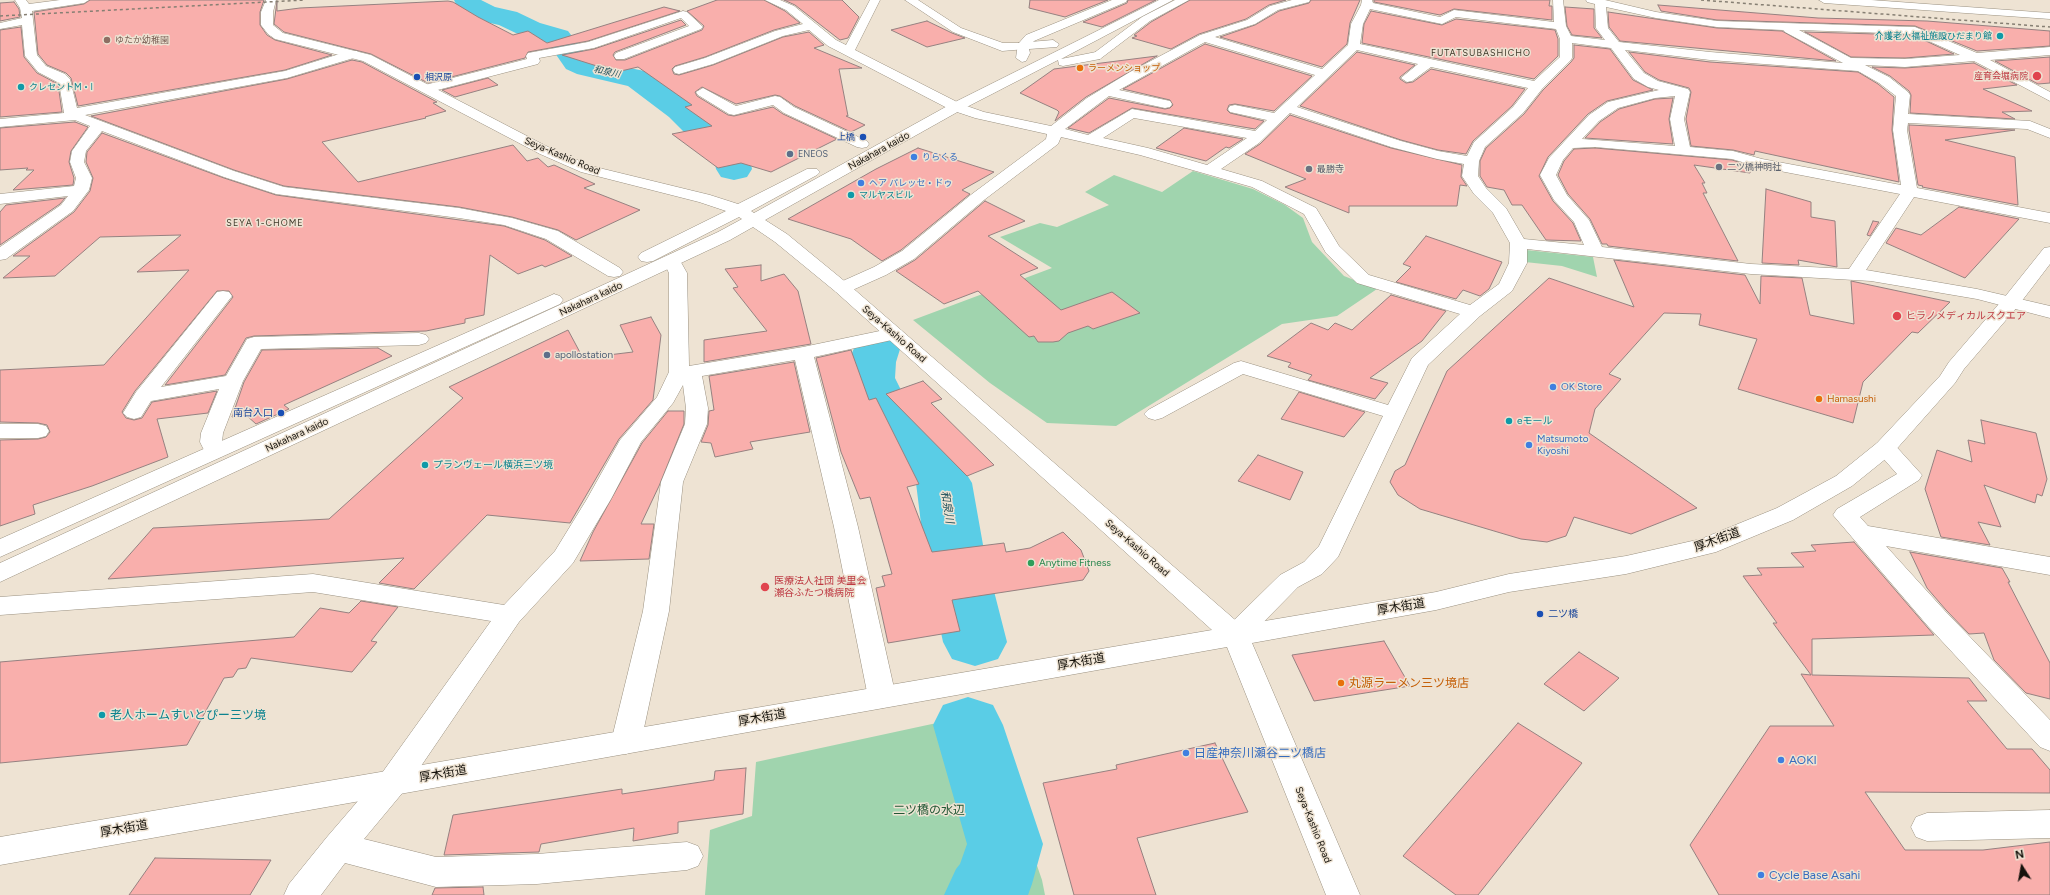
<!DOCTYPE html>
<html>
<head>
<meta charset="utf-8">
<style>
  body { margin:0 }
  #map { position:relative; width:2050px; height:895px; overflow:hidden; background:#eee3d3; font-family:Figtree,sans-serif }
  canvas { display:block }
  .north { position:absolute; left:2002px; top:847px; width:40px; height:40px; -webkit-text-stroke:3px #eee3d3; paint-order:stroke; rotate:349deg; font-size:11px; font-weight:700; line-height:16px; text-align:center; color:#15120c }
  .north::after { content:''; display:block; margin:auto; width:14px; height:18px; background:#15120c; clip-path:polygon(50% 0,100% 100%,50% 72%,0 100%) }
</style>
</head>
<body>
<div id="map">
<canvas width="2050" height="895"></canvas>
<div class="north">N</div>
</div>
<script>
const ctx = document.querySelector('canvas').getContext('2d');
ctx.lineJoin = 'round';
function paint(path, color) { ctx.fillStyle = color; ctx.fill(path, 'evenodd'); }
const poly = rows => new Path2D(rows.map(r => 'M' + r).join(''));
function stroke(path, color, width, dash) { ctx.strokeStyle = color; ctx.lineWidth = width; ctx.lineCap = dash ? 'butt' : 'round'; ctx.setLineDash(dash || []); ctx.stroke(path); }
function drawText(font, color, halo, rows, align = 'center') {
  ctx.font = font + ' Figtree,"Noto Sans JP",sans-serif'; ctx.lineWidth = 3; ctx.setLineDash([]); ctx.textBaseline = 'middle'; ctx.strokeStyle = halo; ctx.fillStyle = color; for (const [text, x, y, turn = 0] of rows) {
    ctx.save(); ctx.translate(x, y); ctx.rotate((+turn || 0) * Math.PI / 180); ctx.textAlign = isNaN(turn) ? turn : align; if (halo) ctx.strokeText(text, 0, 0); ctx.fillText(text, 0, 0); ctx.restore();
  }
}
paint(poly([
  [1193,171,1253,189,1285,205,1303,218,1312,242,1344,276,1377,289,1337,316,1282,324,1116,426,1047,423,990,383,913,320,1052,268,1000,237,1040,223,1057,227,1109,205,1085,192,1114,175,1162,192],
  [1526,250,1593,257,1597,277,1562,266,1525,262],
  [985,716,1042,880,1045,895,705,895,710,830,752,816,756,762,932,724]
]), '#a0d4ae');
paint(poly([
  [454,0,481,0,495,7,517,12,540,23,568,31,588,57,597,61,649,72,693,103,745,152,750,160,752,169,747,177,734,180,721,177,716,169,715,163,669,117,628,86,577,74,566,69,548,43,520,35,499,25,477,20,459,10,454,0],
  [878,332,895,336,901,346,896,362,895,378,902,392,940,431,972,483,985,556,1007,642,998,659,975,666,952,659,943,642,925,556,916,483,898,449,861,409,854,398,847,378,848,362,855,346,861,336,878,332],
  [968,697,993,705,1003,725,1043,844,1032,884,1028,895,944,895,956,869,960,864,967,844,933,725,943,705,968,697]
]), '#5acde6');
const building = poly([
  [90,0,264,0,260,12,260,25,267,35,275,40,332,55,285,70,78,106,71,78,66,73,47,65,38,54,34,12,84,4,90,0],
  [717,0,764,0,785,11,800,23,774,30,705,57,675,66,672,69,674,74,679,75,713,65,783,37,809,32,824,45,814,48,862,68,839,69,848,116,846,116,865,125,851,132,795,106,780,96,775,95,736,104,702,87,695,92,697,96,728,115,734,116,773,107,783,114,837,139,771,172,741,163,718,168,672,134,712,126,685,107,692,105,638,67,621,71,604,66,600,67,562,55,594,49,681,20,686,25,615,52,613,55,616,60,625,60,702,30,704,26,687,11,717,0],
  [784,0,842,0,859,17,848,38,840,40,795,5,784,0],
  [1030,0,1108,0,1065,17,1029,8,1030,0],
  [1128,0,1156,0,1102,27,1083,22,1127,3,1128,0],
  [1190,0,1286,0,1269,5,1246,19,1199,34,1171,49,1132,38,1137,36,1134,35,1151,22,1190,0],
  [1311,0,1360,0,1350,23,1347,44,1322,67,1220,37,1255,25,1279,11,1309,3,1311,0],
  [1374,0,1550,0,1549,6,1552,6,1552,20,1454,9,1440,15,1374,2,1374,0],
  [277,1,277,11,300,8,448,1,453,2,478,17,513,35,528,31,547,43,664,7,680,11,588,41,528,52,525,58,428,83,371,54,284,32,274,24,277,1],
  [14,2,19,9,20,17,0,21,0,3,14,2],
  [1658,5,1818,18,1927,21,2050,31,2050,46,1977,51,1915,26,1717,20,1661,11,1658,5],
  [1565,7,1594,9,1594,28,1602,38,1572,35,1567,26,1565,7],
  [1371,11,1442,25,1456,19,1555,30,1558,39,1558,56,1534,79,1362,43,1364,24,1371,11],
  [1608,12,1717,28,1782,31,1836,61,1620,41,1609,27,1608,12],
  [927,21,952,33,965,38,927,47,891,30,927,21],
  [21,27,24,57,37,73,58,84,62,112,0,117,0,30,21,27],
  [1805,32,1913,35,1954,54,1905,58,1851,57,1805,32],
  [1205,44,1312,76,1274,111,1235,104,1229,105,1227,110,1230,113,1264,121,1255,129,1132,108,1089,133,1068,128,1109,98,1165,109,1170,108,1173,105,1170,100,1123,89,1205,44],
  [1574,45,1610,49,1633,80,1653,90,1607,101,1588,114,1548,157,1539,176,1553,201,1573,223,1581,241,1546,240,1522,205,1512,205,1504,190,1487,187,1480,176,1480,161,1486,148,1524,114,1543,90,1571,62,1574,58,1574,45],
  [1357,52,1415,65,1400,77,1400,79,1406,83,1413,82,1431,69,1525,89,1512,106,1473,141,1466,154,1438,150,1401,140,1300,106,1357,52],
  [1629,52,1710,62,1858,72,1878,84,1894,97,1892,130,1899,182,1755,151,1754,155,1733,150,1691,146,1686,119,1691,92,1689,88,1659,80,1645,72,1629,52],
  [1157,56,1086,97,1055,121,1059,112,1057,110,1020,93,1054,69,1157,56],
  [2050,57,2050,83,2038,84,1995,61,2050,57],
  [352,60,362,62,437,102,433,103,446,111,425,117,426,118,322,142,358,182,513,145,527,161,538,158,548,167,554,165,595,184,584,188,640,210,576,240,558,230,512,217,459,207,284,186,234,170,91,116,287,79,352,60],
  [1974,63,2017,85,1983,89,2032,111,2002,112,2015,119,1910,113,1911,95,1909,91,1890,76,1872,67,1905,68,1974,63],
  [488,78,498,85,455,97,442,90,488,78],
  [1673,98,1669,119,1673,144,1585,138,1600,122,1619,109,1655,99,1673,98],
  [1290,115,1391,148,1462,165,1461,177,1467,186,1460,185,1457,206,1349,206,1349,213,1285,187,1306,179,1245,154,1260,144,1290,115],
  [75,122,88,127,71,151,69,162,74,178,73,185,13,190,34,170,26,170,28,168,0,170,0,128,75,122],
  [1909,125,2015,130,1945,140,2015,157,2018,205,1922,187,1923,186,1918,185,1909,130,1909,125],
  [1184,128,1243,139,1229,148,1226,147,1206,161,1156,148,1184,128],
  [102,133,224,178,276,195,504,226,545,240,572,256,545,267,542,265,518,274,490,255,484,315,465,319,465,323,426,331,254,336,246,338,225,375,165,385,233,297,229,291,217,291,135,391,122,412,126,418,134,420,142,418,152,402,217,391,208,413,157,419,168,457,92,486,33,505,35,514,0,526,0,440,38,439,46,437,50,432,47,425,38,423,0,422,0,370,104,365,189,270,137,272,181,235,100,237,55,276,3,278,30,256,13,256,74,212,90,191,93,178,86,162,87,152,102,133],
  [918,148,994,172,962,190,970,194,901,250,882,261,851,239,788,219,876,169,918,148],
  [1595,148,1732,160,1751,166,1750,173,1694,165,1705,183,1702,183,1707,193,1703,193,1738,261,1608,246,1607,244,1602,244,1590,219,1568,194,1558,175,1564,161,1574,149,1595,148],
  [1766,189,1811,202,1811,217,1835,221,1837,267,1798,260,1799,265,1762,263,1766,189],
  [65,198,60,204,0,245,0,212,6,205,65,198],
  [985,201,1025,221,988,236,1038,268,1020,275,1061,310,1112,292,1140,313,1093,329,1088,326,1068,333,1059,341,1053,342,1038,342,1034,336,1029,337,978,291,944,304,896,271,915,260,985,201],
  [1959,207,2019,219,1965,278,1886,243,1896,228,1921,235,1959,207],
  [1873,221,1879,222,1870,236,1867,235,1873,221],
  [1426,236,1502,262,1489,289,1480,296,1463,290,1456,299,1396,282,1411,267,1403,264,1426,236],
  [1614,260,1745,275,1760,304,1761,276,1802,278,1810,315,1854,324,1851,281,1950,302,1918,333,1912,332,1863,382,1853,423,1738,389,1757,339,1699,325,1701,314,1664,313,1609,374,1621,379,1595,409,1589,433,1697,508,1631,534,1574,517,1566,536,1547,542,1521,539,1420,509,1398,495,1390,482,1395,471,1405,465,1447,371,1549,278,1634,307,1614,260],
  [761,265,761,281,784,274,798,291,811,344,704,362,704,340,767,331,733,288,738,287,725,269,761,265],
  [1391,295,1446,311,1422,341,1370,378,1388,383,1375,399,1308,380,1312,375,1288,367,1291,363,1267,356,1311,323,1328,330,1335,323,1352,330,1391,295],
  [651,317,661,335,653,400,619,439,570,523,487,515,414,589,379,583,404,558,108,579,153,528,329,519,463,398,449,387,568,330,583,358,633,352,620,325,651,317],
  [378,348,392,356,284,405,289,409,256,424,246,415,232,417,244,382,262,350,378,348],
  [851,350,869,400,876,398,919,484,907,487,932,552,1004,543,1006,552,1030,548,1063,532,1081,550,1089,571,1083,580,952,600,960,631,888,643,876,588,885,586,882,576,892,574,870,497,860,499,841,452,816,358,851,350],
  [794,362,810,432,750,442,753,449,715,457,711,443,701,442,708,425,709,411,714,410,709,376,794,362],
  [923,381,942,399,931,403,994,465,967,476,886,394,923,381],
  [1299,392,1365,412,1344,437,1281,419,1299,392],
  [668,411,684,411,684,424,659,486,641,524,654,524,649,559,580,561,593,532,642,443,668,411],
  [1981,420,2036,433,2047,479,2042,496,2037,494,2035,503,1984,485,2001,527,1978,522,1990,545,1941,537,1925,489,1937,450,1972,462,1968,440,1985,444,1981,420],
  [1258,455,1303,472,1290,500,1238,481,1258,455],
  [1854,542,1934,635,1812,639,1812,675,1969,678,1987,701,1967,701,2007,749,2032,749,2050,770,2050,793,1865,792,1905,850,1983,850,2050,842,2050,895,1719,895,1690,845,1770,726,1834,726,1801,674,1811,675,1773,623,1777,623,1743,576,1762,575,1757,568,1804,567,1791,553,1816,551,1811,545,1854,542],
  [1910,552,2002,568,2010,582,2008,582,2050,663,2050,699,2026,693,1994,660,1984,633,1969,634,1946,610,1927,588,1910,552],
  [361,601,398,607,371,641,377,642,352,672,251,658,246,668,238,669,233,677,224,678,187,745,0,763,0,662,294,637,320,608,349,613,361,601],
  [1384,641,1410,686,1314,701,1292,655,1384,641],
  [1579,652,1619,678,1584,711,1544,684,1579,652],
  [1518,723,1582,763,1478,895,1456,895,1403,856,1518,723],
  [1215,743,1248,812,1137,838,1156,895,1074,895,1043,783,1117,769,1116,765,1215,743],
  [746,768,743,814,678,822,678,833,633,841,634,828,541,844,539,852,444,855,453,815,622,789,622,794,714,780,715,771,746,768],
  [155,858,271,860,250,895,129,895,155,858],
  [483,887,484,895,432,895,435,888,483,887]
]);
paint(building, '#f9afac');
stroke(building, '#958180', 1);
const minor = poly([
  [15,0,26,0,29,4,60,0,89,0,84,3,32,11,37,55,46,66,65,74,70,79,77,108,285,71,349,51,357,51,359,54,357,57,287,78,85,115,234,171,284,187,459,208,512,218,558,231,620,268,623,272,620,276,614,277,608,276,546,239,504,225,459,218,276,194,224,177,102,131,86,151,84,162,92,178,89,190,73,211,6,259,0,260,0,247,61,205,68,196,0,204,0,194,74,186,76,178,70,162,72,151,90,126,75,120,0,127,0,119,64,113,59,83,38,72,25,56,22,25,0,29,0,23,22,18,20,8,15,0],
  [765,0,780,0,794,6,836,40,846,45,870,0,880,0,855,50,961,104,984,112,1051,126,1087,98,1130,72,1200,35,1247,20,1270,6,1292,0,1310,0,1309,2,1278,10,1255,24,1215,37,1322,69,1348,45,1351,24,1361,5,1362,0,1372,0,1373,3,1440,17,1454,10,1554,22,1553,0,1563,0,1566,26,1571,36,1605,40,1596,28,1595,4,1587,2,1586,0,1605,0,1656,12,1717,21,1915,27,1977,53,2050,47,2050,55,1990,60,2050,92,2050,101,1974,61,1905,67,1865,65,1889,77,1908,92,1910,95,1908,114,2030,121,2050,129,2050,138,2027,129,1908,123,1907,130,1917,188,2050,213,2050,223,1914,197,1866,270,1977,289,2050,306,2050,318,1977,299,1871,281,1751,274,1527,249,1527,263,1512,291,1480,316,1428,365,1338,557,1322,574,1298,587,1244,642,1235,645,1226,642,1222,635,1226,628,1280,575,1304,562,1319,546,1383,416,1243,374,1162,418,1155,420,1148,418,1144,414,1148,410,1234,363,1241,361,1388,405,1412,358,1460,314,1357,283,1326,253,1304,214,1252,187,1140,155,1061,137,1058,144,984,200,914,259,886,275,848,292,842,293,836,292,833,288,836,284,874,267,902,251,972,194,1046,139,1047,134,975,118,951,110,828,46,809,30,783,36,713,64,679,74,675,73,673,70,675,67,705,58,775,31,803,24,786,10,765,0],
  [1606,7,1656,18,1717,27,1783,30,1785,32,1843,63,1710,52,1619,42,1608,28,1606,7],
  [1370,9,1442,24,1456,17,1556,29,1560,39,1560,57,1534,81,1360,44,1363,24,1370,9],
  [1799,30,1913,34,1960,55,1905,59,1851,58,1799,30],
  [1205,42,1315,75,1274,113,1235,105,1230,106,1228,109,1230,112,1267,120,1255,131,1132,109,1088,135,1065,129,1109,96,1165,108,1170,107,1172,104,1170,101,1119,90,1205,42],
  [1572,43,1611,48,1634,79,1648,87,1659,90,1608,102,1589,115,1549,158,1540,175,1554,200,1574,222,1584,245,1524,239,1506,208,1486,188,1478,176,1479,161,1485,147,1523,113,1542,89,1570,61,1572,58,1572,43],
  [1357,50,1418,64,1401,78,1407,82,1412,81,1431,67,1528,88,1513,107,1474,142,1467,156,1438,151,1401,141,1297,107,1357,50],
  [1625,50,1710,60,1858,71,1879,83,1896,96,1893,130,1901,185,1762,159,1733,151,1690,147,1684,119,1690,92,1688,89,1658,81,1644,73,1625,50],
  [1675,96,1670,119,1675,146,1582,139,1599,121,1618,108,1655,98,1675,96],
  [1290,113,1391,147,1437,159,1464,164,1462,176,1474,194,1493,213,1510,243,1509,263,1499,284,1470,305,1369,275,1339,246,1316,208,1262,181,1221,169,1259,143,1290,113],
  [1134,118,1247,138,1207,165,1148,148,1103,138,1134,118],
  [1595,147,1732,159,1759,167,1900,194,1849,269,1751,264,1602,247,1589,220,1567,195,1556,175,1563,160,1573,148,1595,147],
  [905,0,918,0,961,28,1003,43,1019,43,1026,35,1112,0,1127,0,1126,2,1034,41,1026,49,1002,51,953,32,905,0],
  [1175,0,1189,0,1150,21,1100,59,1092,59,1090,56,1142,17,1175,0],
  [1819,0,1871,0,2050,13,2050,19,1824,3,1819,0],
  [683,11,687,12,701,25,703,27,701,29,624,59,616,59,614,56,616,53,689,26,681,18,594,48,539,58,540,61,538,64,426,93,419,89,421,86,527,59,526,56,528,53,588,42,683,11],
  [703,88,736,106,775,96,780,97,794,107,867,141,869,144,867,147,862,148,857,147,784,113,773,105,734,115,729,114,698,95,696,92,703,88],
  [672,256,678,257,687,273,689,366,803,347,894,328,901,330,904,334,901,338,814,357,858,527,896,697,892,705,882,708,872,705,868,697,834,527,795,360,702,376,708,408,707,424,683,482,669,611,641,742,636,750,626,754,616,750,611,742,643,611,661,482,685,424,686,408,683,385,673,403,641,442,611,499,573,563,519,622,404,791,364,839,436,857,537,854,687,842,698,846,703,856,698,866,687,870,537,884,436,887,345,863,321,895,284,895,289,884,327,837,382,773,491,621,313,592,0,615,0,597,313,574,504,605,555,551,587,499,620,440,657,397,669,372,669,273,663,261,666,257,672,256],
  [223,291,229,292,232,296,161,387,226,376,247,339,254,337,419,333,426,335,429,339,426,343,419,345,261,349,243,381,223,433,222,442,226,451,223,456,215,458,207,456,200,442,201,433,219,389,151,401,141,417,134,419,127,417,123,413,136,392,217,292,223,291],
  [0,424,38,424,46,426,49,431,46,436,38,438,0,438,0,424],
  [1885,441,1893,443,1922,475,1919,480,1860,517,1868,526,2050,557,2050,575,1886,546,1945,611,2050,720,2050,751,2040,747,1927,625,1833,515,1837,509,1897,474,1874,448,1877,443,1885,441],
  [2050,810,2050,838,1927,841,1916,837,1911,827,1916,817,1927,813,2050,810]
]);
const major = poly([
  [266,0,276,0,273,12,273,25,283,33,371,55,550,148,591,166,710,195,738,204,807,169,817,169,820,172,817,175,751,211,754,213,951,104,1159,0,1173,0,1061,59,1096,52,1100,53,1102,56,1100,59,1063,66,1059,65,1058,60,961,110,765,220,787,234,848,284,1241,625,1436,592,1509,574,1626,556,1701,539,1777,508,1836,476,1877,443,1940,376,1949,362,2004,298,2044,248,2050,247,2050,264,2018,306,1964,369,1955,383,1893,453,1852,486,1793,520,1716,552,1626,574,1509,592,1436,610,1252,643,1360,895,1326,895,1227,647,0,865,0,837,1212,630,836,292,775,242,753,227,730,240,0,582,0,563,718,232,742,219,739,217,653,261,647,262,641,261,638,257,641,253,726,211,699,202,581,172,540,154,363,61,275,39,268,34,261,25,261,12,266,0],
  [1053,40,1059,44,1057,47,1029,49,1030,53,1026,61,1022,62,1016,58,1018,43,1053,40],
  [554,294,560,296,563,300,560,304,0,557,0,539,554,294]
]);
stroke(minor, '#9a9181', 1);
stroke(major, '#9a9181', 1);
paint(minor, '#fff');
paint(major, '#fff');
stroke(poly([
  [1701,0,2050,27],
  [0,16,305,0]
]), '#867f73', 1.5, [3, 3]);
for (const [x, y, r, color] of [
  [2000,36,4,"#0f9aa8"],
  [107,40,4,"#8d6e63"],
  [1080,68,4,"#e8710a"],
  [2037,76,5,"#e0444e"],
  [417,77,4,"#1a4fb4"],
  [21,87,4,"#0f9aa8"],
  [863,137,4,"#1a4fb4"],
  [790,154,4,"#5c6f8a"],
  [914,157,4,"#3f7fe0"],
  [1719,167,4,"#6b7280"],
  [1309,169,4,"#6b7280"],
  [861,183,4,"#3f7fe0"],
  [851,195,4,"#0f9aa8"],
  [1897,316,5,"#e0444e"],
  [547,355,4,"#5c6f8a"],
  [1553,387,4,"#3f7fe0"],
  [1819,399,4,"#e8710a"],
  [281,413,4,"#1a4fb4"],
  [1509,421,4,"#0f9aa8"],
  [1529,445,4,"#3f7fe0"],
  [425,465,4,"#0f9aa8"],
  [1031,563,4,"#2e9e5b"],
  [765,587,5,"#e0444e"],
  [1540,614,4,"#1a4fb4"],
  [1341,683,4,"#e8710a"],
  [102,715,4,"#0f9aa8"],
  [1186,753,4,"#3f7fe0"],
  [1781,760,4,"#3f7fe0"],
  [1761,875,4,"#3f7fe0"]
]) { const dot = new Path2D(); dot.arc(x, y, r, 0, 2 * Math.PI); ctx.fillStyle = color; ctx.fill(dot); stroke(dot, '#eee3d3', 1.5); }
drawText('9px', '#0d838f', '#eee3d3', [
  ["介護老人福祉施設ひだまり館",1992,36,"right"],
  ["クレセントM・I",29,87],
  ["マルヤスビル",859,195]
], 'left');
drawText('9px', '#785e54', '#eee3d3', [
  ["ゆたか幼稚園",115,40]
], 'left');
ctx.letterSpacing = '1px';
drawText('9px', '#3e3628', '#eee3d3', [
  ["FUTATSUBASHICHO",1481,53],
  ["SEYA 1-CHOME",265,223]
]);
ctx.letterSpacing = '0px';
drawText('9px', '#c56008', '#eee3d3', [
  ["ラーメンショップ",1088,68]
], 'left');
drawText('italic 9px', '#20515c', '#eee3d3', [
  ["和泉川",607,72,12]
]);
drawText('9px', '#be3a42', '#eee3d3', [
  ["産育会堀病院",2028,76]
], 'right');
drawText('9px', '#164399', '#eee3d3', [
  ["相沢原",425,77],
  ["上橋",855,137,"right"]
], 'left');
drawText('9px', '#4e5e75', '#eee3d3', [
  ["ENEOS",798,154]
], 'left');
drawText('9px', '#366cbe', '#eee3d3', [
  ["りらくる",922,157],
  ["ヘア パレッセ・ドゥ",869,183]
], 'left');
drawText('9px', '#5b616d', '#eee3d3', [
  ["二ツ橋神明社",1727,167],
  ["最勝寺",1317,169]
], 'left');
drawText('10px', '#15120c', '#eee3d3', [
  ["Nakahara kaido",879,151,-29],
  ["Seya-Kashio Road",562,156,23],
  ["Nakahara kaido",591,299,-25],
  ["Seya-Kashio Road",894,334,41],
  ["Nakahara kaido",297,435,-25],
  ["Seya-Kashio Road",1137,548,41],
  ["Seya-Kashio Road",1313,825,68]
]);
drawText('10px', '#be3a42', '#eee3d3', [
  ["ヒラノメディカルスクエア",1906,316],
  ["医療法人社団 美里会",774,581],
  ["瀬谷ふたつ橋病院",774,593]
], 'left');
drawText('10px', '#4e5e75', '#eee3d3', [
  ["apollostation",555,355]
], 'left');
drawText('10px', '#366cbe', '#eee3d3', [
  ["OK Store",1561,387],
  ["Matsumoto",1537,439],
  ["Kiyoshi",1537,451]
], 'left');
drawText('10px', '#c56008', '#eee3d3', [
  ["Hamasushi",1827,399]
], 'left');
drawText('10px', '#164399', '#eee3d3', [
  ["南台入口",273,413],
  ["二ツ橋",1548,614,"left"]
], 'right');
drawText('10px', '#0d838f', '#eee3d3', [
  ["eモール",1517,421],
  ["プランヴェール横浜三ツ境",433,465]
], 'left');
drawText('10px', '#27864d', '#eee3d3', [
  ["Anytime Fitness",1039,563]
], 'left');
drawText('italic 11px', '#20515c', '#eee3d3', [
  ["和泉川",947,507,81]
]);
drawText('12px', '#15120c', '#eee3d3', [
  ["厚木街道",1717,540,-20],
  ["厚木街道",1401,607,-9],
  ["厚木街道",1081,662,-10],
  ["厚木街道",762,718,-10],
  ["厚木街道",443,774,-10],
  ["厚木街道",124,829,-10]
]);
drawText('12px', '#c56008', '#eee3d3', [
  ["丸源ラーメン三ツ境店",1349,683]
], 'left');
drawText('12px', '#0d838f', '#eee3d3', [
  ["老人ホームすいとぴー三ツ境",110,715]
], 'left');
drawText('12px', '#366cbe', '#eee3d3', [
  ["日産神奈川瀬谷二ツ橋店",1194,753],
  ["AOKI",1789,760],
  ["Cycle Base Asahi",1769,875]
], 'left');
drawText('12px', '#205734', '#eee3d3', [
  ["二ツ橋の水辺",929,810]
]);
</script>
</body>
</html>
